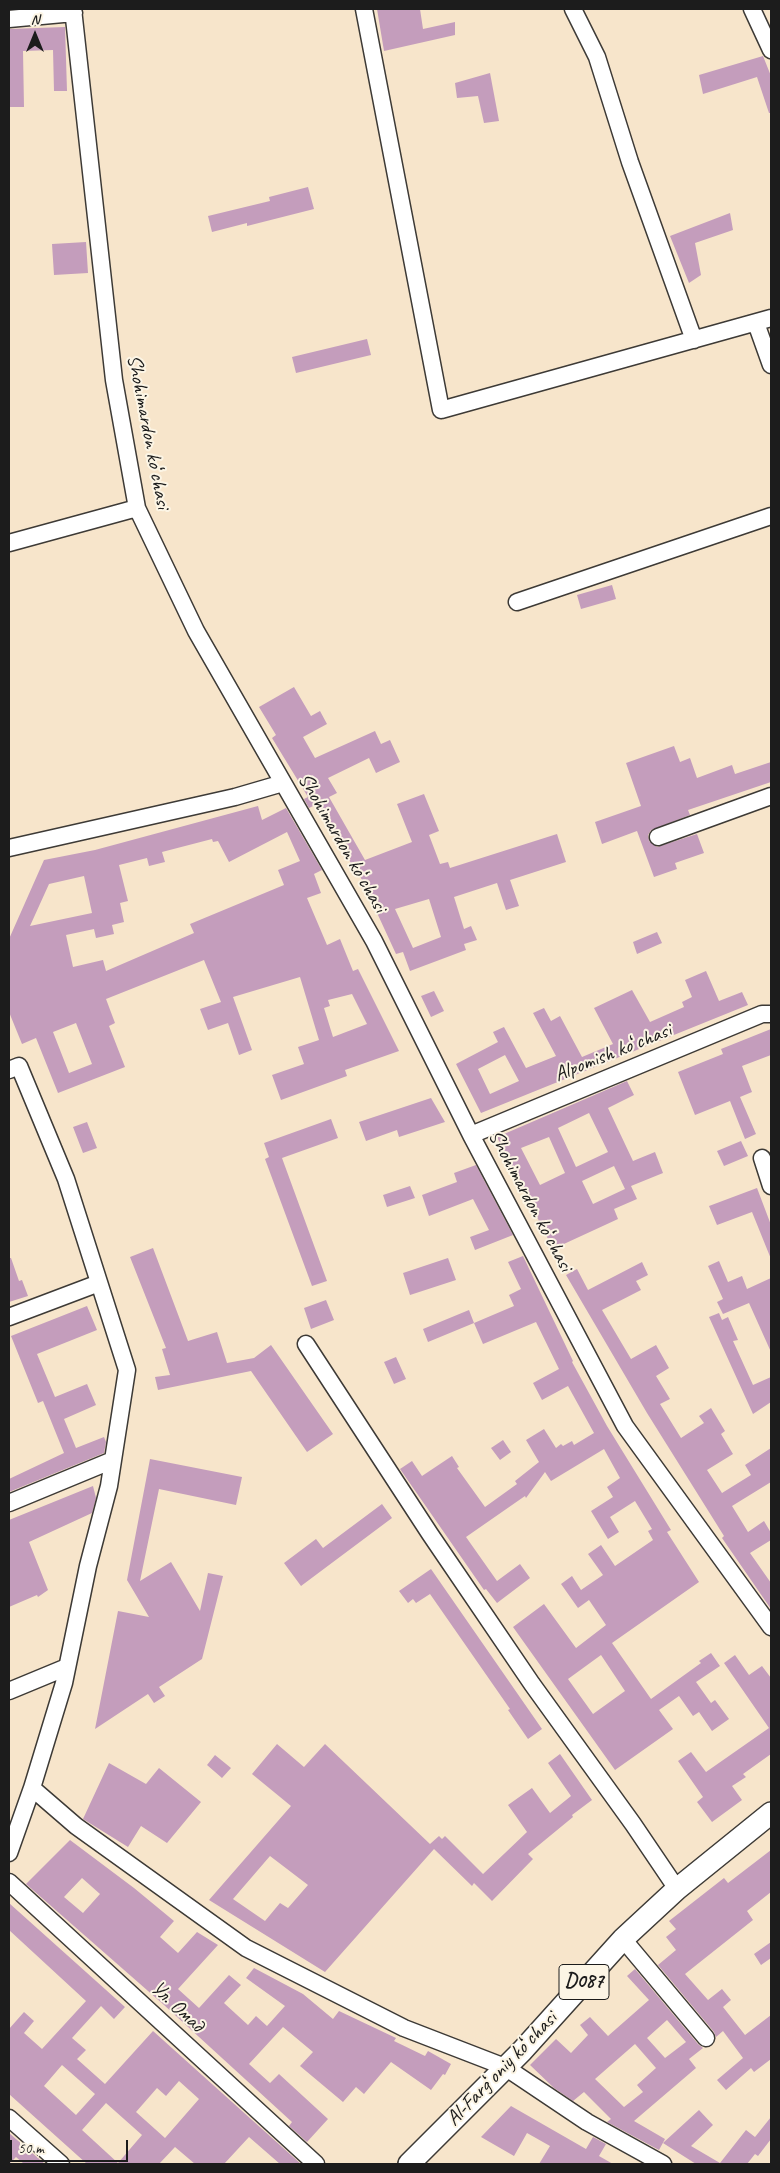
<!DOCTYPE html>
<html>
<head>
<meta charset="utf-8">
<style>
  body { margin:0 }
  #map { position:relative; width:780px; height:2173px; overflow:hidden; background:#f7e5cb; font-family:Caveat,sans-serif }
  canvas { display:block }
  .frame { position:absolute; inset:0; border:10px solid #1c1c1c; pointer-events:none }
  .north { position:absolute; left:10px; top:10px; width:50px; height:50px; -webkit-text-stroke:4px #fcf5e5; paint-order:stroke; rotate:0deg; font-size:14px; font-weight:700; line-height:20px; text-align:center; color:#1c1c1c }
  .north::after { content:''; display:block; margin:auto; width:18px; height:22px; background:#1c1c1c; clip-path:polygon(50% 0,100% 100%,50% 72%,0 100%) }
  .scale { position:absolute; left:10px; top:2140px; width:118px; height:22px; box-sizing:border-box; border:2px solid #1c1c1c; border-top:0; padding-left:6px; font-size:15px; line-height:18px; white-space:nowrap; color:#1c1c1c; -webkit-text-stroke:4px #fcf5e5; paint-order:stroke }
</style>
</head>
<body>
<div id="map">
<canvas width="780" height="2173"></canvas>
<div class="frame"></div>
<div class="north">N</div>
<div class="scale">50 m</div>
</div>
<script>
const ctx = document.querySelector('canvas').getContext('2d');
ctx.lineJoin = 'round';
function paint(path, color) { ctx.fillStyle = color; ctx.fill(path, 'evenodd'); }
const poly = rows => new Path2D(rows.map(r => 'M' + r).join(''));
function stroke(path, color, width, dash) { ctx.strokeStyle = color; ctx.lineWidth = width; ctx.lineCap = dash ? 'butt' : 'round'; ctx.setLineDash(dash || []); ctx.stroke(path); }
function drawText(font, color, halo, rows, align = 'center') {
  ctx.font = font + ' Caveat,sans-serif'; ctx.lineWidth = 4; ctx.setLineDash([]); ctx.textBaseline = 'middle'; ctx.strokeStyle = halo; ctx.fillStyle = color; for (const [text, x, y, turn = 0] of rows) {
    ctx.save(); ctx.translate(x, y); ctx.rotate((+turn || 0) * Math.PI / 180); ctx.textAlign = isNaN(turn) ? turn : align; if (halo) ctx.strokeText(text, 0, 0); ctx.fillText(text, 0, 0); ctx.restore();
  }
}
paint(poly([
  [377,9,420,9,423,29,455,22,455,35,384,51],
  [65,27,67,91,54,91,53,50,23,51,24,107,9,107,9,29],
  [763,56,771,76,771,113,769,113,757,77,703,94,699,75],
  [490,73,499,121,484,123,478,96,457,98,455,83],
  [308,187,314,209,247,226,247,223,212,232,208,216,270,201,269,197],
  [730,213,733,230,695,243,701,275,689,283,670,236],
  [86,242,88,273,54,275,52,244],
  [367,339,371,355,296,373,292,357],
  [612,585,616,599,581,609,577,595],
  [294,687,311,716,320,711,327,724,303,737,315,758,375,731,381,744,390,740,400,762,376,773,369,758,328,778,337,793,329,797,365,860,412,842,397,804,424,794,439,831,429,835,440,864,448,862,450,868,557,834,566,862,510,880,519,906,506,910,497,883,454,897,464,929,471,926,477,940,464,944,466,950,410,971,403,952,396,954,360,876,357,877,352,865,317,804,309,808,304,799,308,797,272,738,276,735,259,707],
  [429,899,441,937,413,948,395,909],
  [674,746,680,762,690,758,697,778,732,765,735,774,771,762,771,782,688,810,690,815,651,830,648,835,649,841,657,847,697,834,704,853,675,863,677,869,654,877,637,831,602,844,595,822,641,806,626,763],
  [258,806,262,820,286,808,322,870,314,874,321,893,307,898,327,945,340,939,353,971,358,969,399,1051,345,1070,347,1076,281,1100,272,1075,304,1064,298,1047,319,1040,300,977,233,997,252,1050,239,1055,228,1023,208,1030,200,1009,221,1002,204,960,106,999,115,1023,109,1026,125,1067,58,1093,36,1038,22,1044,9,1012,9,939,44,860,95,850],
  [287,832,300,861,278,870,284,885,190,924,194,933,106,971,103,960,73,967,66,935,94,929,96,938,114,934,112,925,124,922,120,903,128,901,119,865,147,858,149,866,165,862,162,852,212,839,213,842,218,841,229,862],
  [84,876,92,913,30,926,49,884],
  [352,994,367,1024,333,1037,324,1008,330,1006,328,1000],
  [76,1023,92,1064,69,1073,53,1032],
  [657,932,662,943,637,954,633,942],
  [706,971,719,1001,742,992,748,1005,481,1113,456,1064,498,1042,493,1032,504,1027,526,1068,556,1056,533,1013,544,1008,551,1021,560,1016,582,1057,613,1044,594,1008,632,990,650,1022,684,1007,682,1002,692,997,685,980],
  [505,1055,519,1081,490,1094,478,1069],
  [434,991,444,1011,431,1017,421,996],
  [771,1029,771,1055,742,1066,752,1092,740,1097,756,1134,745,1139,730,1101,695,1115,678,1072,723,1054,721,1049],
  [627,1081,634,1095,608,1108,633,1161,655,1152,663,1173,631,1186,637,1199,614,1209,618,1219,553,1249,497,1137],
  [589,1113,608,1152,576,1167,558,1128],
  [549,1137,565,1173,540,1185,521,1148],
  [614,1166,625,1189,593,1204,582,1181],
  [431,1098,445,1122,399,1137,397,1130,366,1141,359,1122],
  [331,1119,338,1138,282,1158,327,1281,312,1286,265,1159,269,1157,264,1143],
  [87,1122,97,1148,83,1153,73,1127],
  [741,1141,748,1156,724,1166,717,1151],
  [476,1165,513,1235,475,1250,470,1237,489,1230,473,1199,429,1216,422,1195,457,1182,454,1173],
  [410,1186,415,1198,387,1207,383,1195],
  [757,1188,771,1225,771,1259,752,1212,717,1225,709,1206],
  [153,1248,188,1341,217,1332,227,1363,254,1358,271,1345,333,1434,307,1452,251,1371,158,1390,155,1377,170,1375,162,1349,166,1348,130,1257],
  [523,1256,573,1361,572,1362,607,1426,671,1530,667,1532,699,1582,612,1643,651,1699,701,1663,699,1661,711,1653,720,1666,696,1682,711,1703,715,1700,729,1719,712,1731,699,1712,693,1716,679,1696,659,1710,673,1729,615,1770,513,1627,544,1604,576,1648,606,1625,589,1600,578,1608,561,1584,572,1576,581,1590,603,1575,588,1554,601,1545,615,1566,653,1540,648,1531,652,1529,635,1501,610,1517,619,1532,608,1539,591,1511,613,1497,607,1487,620,1478,604,1449,551,1481,545,1472,526,1498,525,1496,466,1537,497,1581,520,1564,530,1578,497,1603,486,1589,484,1590,400,1469,412,1461,422,1476,452,1456,459,1467,457,1468,485,1507,517,1484,515,1481,539,1462,526,1440,544,1429,556,1448,561,1444,563,1446,572,1441,574,1445,594,1433,568,1386,542,1400,533,1383,559,1369,536,1322,483,1344,474,1323,514,1306,509,1295,521,1289,508,1262],
  [601,1655,625,1691,593,1714,568,1679],
  [9,1258,11,1258,19,1281,22,1280,28,1296,9,1302],
  [448,1258,456,1280,410,1295,403,1273],
  [719,1261,728,1282,742,1276,747,1289,771,1278,771,1352,749,1303,723,1314,717,1302,723,1299,708,1266],
  [642,1262,648,1275,636,1281,641,1290,602,1310,631,1359,656,1345,669,1368,656,1376,670,1399,660,1404,681,1438,704,1423,699,1416,711,1408,725,1431,721,1434,733,1454,707,1470,722,1493,751,1475,745,1465,771,1448,771,1482,732,1506,748,1532,764,1521,771,1533,771,1540,750,1553,771,1583,771,1609,722,1538,724,1536,647,1413,566,1275,577,1269,588,1290],
  [326,1300,334,1320,311,1329,304,1308],
  [87,1306,97,1330,37,1354,55,1397,87,1384,96,1405,64,1419,76,1448,104,1437,106,1442,104,1453,9,1492,9,1479,64,1453,43,1401,38,1403,11,1336],
  [469,1310,474,1323,428,1342,423,1329],
  [719,1313,722,1320,728,1317,738,1340,733,1341,753,1385,771,1377,771,1402,753,1414,709,1317],
  [396,1357,406,1379,394,1384,384,1362],
  [503,1440,511,1452,500,1460,491,1448],
  [150,1459,242,1477,236,1505,159,1489,140,1581,171,1562,200,1611,208,1573,223,1576,202,1659,159,1687,165,1696,154,1703,148,1694,95,1729,118,1611,149,1617,127,1580],
  [93,1486,96,1498,92,1513,29,1542,48,1590,38,1597,37,1595,9,1607,9,1520],
  [382,1504,392,1518,301,1586,284,1563,316,1539,323,1548],
  [431,1569,542,1729,528,1739,508,1710,510,1709,430,1594,416,1603,413,1599,408,1603,399,1591],
  [735,1655,749,1675,762,1666,771,1678,771,1754,743,1774,746,1777,732,1786,742,1800,712,1822,697,1802,703,1797,678,1761,691,1752,706,1772,769,1728,724,1663],
  [277,1744,304,1767,325,1744,430,1844,439,1836,442,1839,445,1836,483,1874,527,1832,508,1805,532,1788,550,1813,571,1796,548,1763,560,1754,592,1800,572,1815,573,1817,528,1854,533,1859,492,1901,474,1883,472,1886,434,1849,325,1972,209,1900,291,1806,252,1774],
  [270,1856,308,1885,288,1908,280,1903,265,1921,233,1899],
  [215,1755,231,1768,222,1778,207,1765],
  [109,1763,146,1784,159,1768,201,1802,167,1843,141,1826,128,1847,83,1819],
  [70,1840,134,1888,174,1921,160,1937,178,1953,197,1932,218,1945,178,1989,199,2008,229,1975,241,1985,224,2003,248,2025,256,2016,267,2026,285,2006,246,1978,254,1968,303,1994,333,2019,339,2011,396,2038,394,2041,425,2056,428,2051,451,2064,445,2075,443,2074,431,2090,391,2062,364,2094,356,2087,343,2102,300,2066,313,2052,283,2027,249,2064,270,2083,279,2074,328,2119,307,2142,289,2126,292,2122,164,2005,26,1884],
  [82,1878,100,1894,83,1913,64,1897],
  [771,1850,771,1892,747,1911,753,1920,685,1974,708,2000,722,1989,731,2000,723,2007,745,2035,771,2015,771,2059,754,2072,751,2068,726,2090,717,2080,743,2058,723,2031,716,2037,714,2032,658,1965,676,1950,666,1937,676,1929,669,1921,724,1878,728,1883],
  [9,1903,125,2007,114,2019,101,2006,72,2038,86,2050,77,2059,105,2084,153,2031,301,2164,280,2164,249,2137,224,2164,195,2164,175,2147,159,2164,87,2164,9,2094,9,2029,24,2012,34,2021,24,2033,42,2049,86,2001,9,1930],
  [62,2065,95,2094,76,2115,44,2086],
  [179,2081,199,2099,165,2138,136,2112,157,2088,166,2096],
  [106,2103,142,2135,118,2163,82,2130],
  [771,1942,771,1958,761,1965,754,1954],
  [635,1969,698,2044,703,2048,689,2059,696,2068,634,2121,665,2139,659,2150,607,2122,611,2119,584,2092,573,2101,554,2088,530,2065,556,2039,571,2053,588,2035,580,2025,590,2017,608,2036,649,2000,627,1976],
  [667,2020,686,2042,665,2058,647,2038],
  [635,2044,656,2068,637,2085,643,2092,624,2107,595,2079],
  [511,2106,586,2149,593,2137,606,2144,599,2156,613,2164,539,2164,550,2146,527,2133,514,2156,481,2137],
  [699,2110,713,2125,691,2146,720,2163,746,2130,755,2137,771,2117,771,2139,758,2156,755,2154,747,2164,696,2164,663,2143],
  [9,2133,45,2164,24,2164,16,2157,9,2164]
]), '#c49dbc');
const minor = poly([
  [73,9,114,380,137,508,196,631,374,941,471,1135,625,1426,771,1627],
  [364,9,441,410,771,318],
  [573,9,597,57,630,162,694,340],
  [752,9,771,50],
  [9,19,74,13],
  [756,323,771,365],
  [9,543,137,508],
  [517,602,771,516],
  [658,837,771,796],
  [9,848,235,797,283,783],
  [9,1070,19,1066,66,1179,127,1370,109,1486,88,1566,64,1683,32,1788],
  [471,1135,762,1014,771,1014],
  [762,1158,771,1186],
  [9,1317,99,1283],
  [306,1344,430,1534,532,1684,633,1824,677,1889],
  [9,1503,113,1460],
  [9,1691,67,1667],
  [9,1853,32,1788,76,1826,246,1948,404,2028,505,2067,587,2122,663,2164],
  [9,1882,316,2164],
  [623,1939,706,2038],
  [9,2118,61,2164]
]);
const major = poly([
  [409,2164,522,2051,623,1939,677,1889,771,1813]
]);
stroke(minor, '#3d3a36', 19);
stroke(major, '#3d3a36', 24);
stroke(minor, '#fff', 16);
stroke(major, '#fff', 21);
for (const [x, y, w] of [
  [584,1982,50]
]) { const box = new Path2D(); box.roundRect(x - w / 2, y - 17.5, w, 35, 4); ctx.fillStyle = '#fcf5e5'; ctx.fill(box); stroke(box, '#1c1c1c', 1); }
drawText('bold 20px', '#1c1c1c', null, [
  ["D087",584,1982]
]);
drawText('21px', '#1c1c1c', '#fcf5e5', [
  ["Shohimardon koʻchasi",148,432,79],
  ["Shohimardon koʻchasi",342,843,60],
  ["Alpomish koʻchasi",613,1053,-22],
  ["Shohimardon koʻchasi",530,1201,62],
  ["Ул. Омад",177,2007,43],
  ["Al-Fargʻoniy koʻchasi",502,2069,-46]
]);
</script>
</body>
</html>
